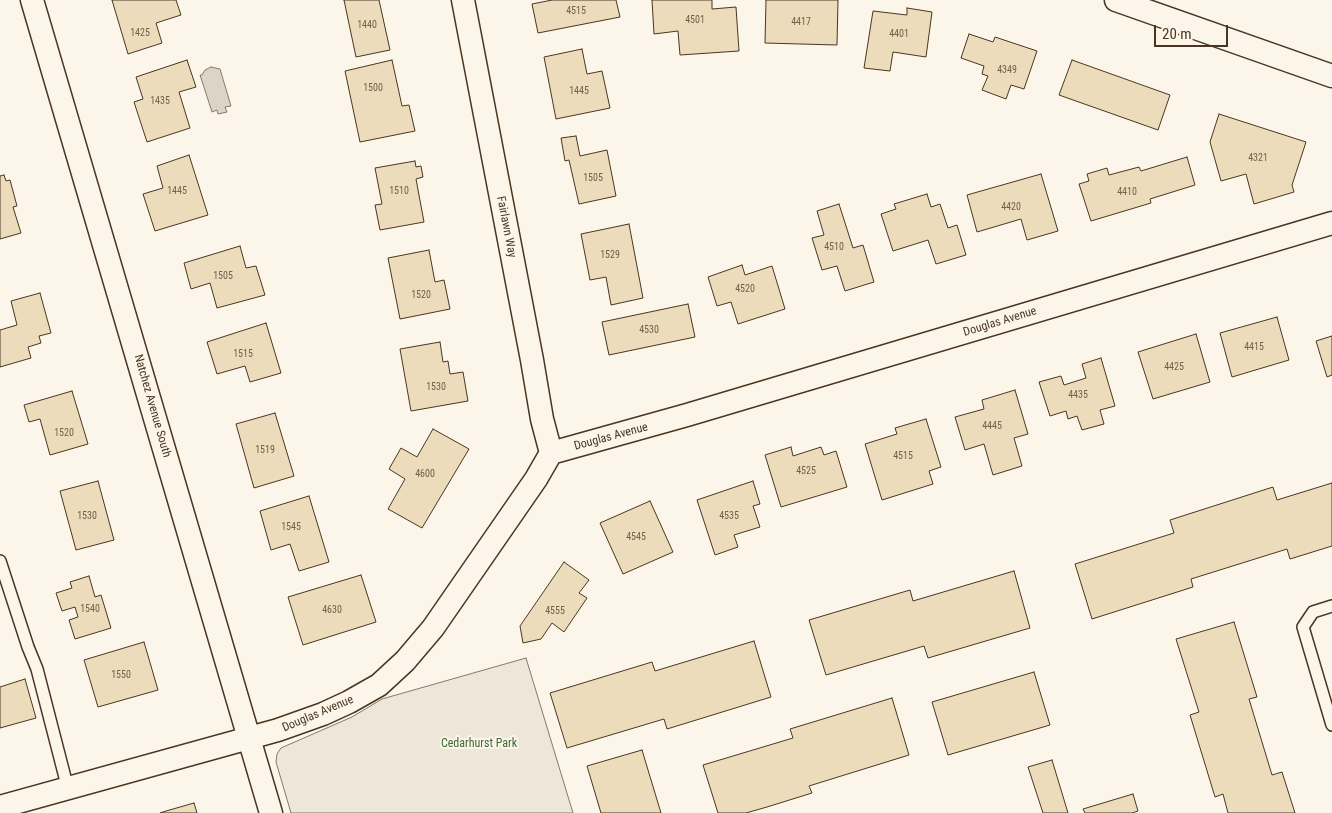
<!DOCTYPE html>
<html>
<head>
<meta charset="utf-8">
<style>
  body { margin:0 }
  #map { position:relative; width:1332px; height:813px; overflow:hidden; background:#fbf6e9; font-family:"Roboto Condensed",sans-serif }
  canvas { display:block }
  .scale { position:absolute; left:1154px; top:25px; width:74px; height:22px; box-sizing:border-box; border:2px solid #4a3520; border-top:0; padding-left:6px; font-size:15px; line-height:18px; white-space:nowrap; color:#4a3520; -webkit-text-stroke:4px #fbf6e9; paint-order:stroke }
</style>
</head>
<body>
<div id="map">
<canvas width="1332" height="813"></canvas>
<div class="scale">20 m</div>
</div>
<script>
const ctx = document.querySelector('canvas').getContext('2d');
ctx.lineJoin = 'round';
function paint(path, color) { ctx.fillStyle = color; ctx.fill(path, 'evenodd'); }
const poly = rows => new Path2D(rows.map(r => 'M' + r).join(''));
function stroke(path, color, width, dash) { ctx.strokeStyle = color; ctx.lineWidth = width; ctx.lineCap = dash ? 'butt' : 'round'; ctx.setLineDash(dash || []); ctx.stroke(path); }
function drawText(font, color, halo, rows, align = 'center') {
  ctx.font = font + ' "Roboto Condensed",sans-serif'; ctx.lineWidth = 4; ctx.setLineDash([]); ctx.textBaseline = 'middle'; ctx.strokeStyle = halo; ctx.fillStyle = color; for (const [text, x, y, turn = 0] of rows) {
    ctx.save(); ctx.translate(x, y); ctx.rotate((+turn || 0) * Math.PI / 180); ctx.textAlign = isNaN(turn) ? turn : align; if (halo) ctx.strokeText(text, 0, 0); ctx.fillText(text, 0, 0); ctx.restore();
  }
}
const green = poly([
  [526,658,573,813,291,813,276,762,277,754,281,748,352,717,382,699,526,658]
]);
paint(green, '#ede6d9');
stroke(green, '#887966', 1);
const water = poly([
  [211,67,220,69,231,106,225,107,227,112,218,114,217,110,212,112,200,75,202,75,205,70,211,67]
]);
paint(water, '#dcd4c6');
stroke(water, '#887966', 1);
const building = poly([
  [112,0,176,0,181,15,156,23,162,43,128,54,112,0],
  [344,0,379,0,390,50,356,57,344,0],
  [552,0,616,0,620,17,538,33,532,4,552,0],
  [652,0,712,0,712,9,736,7,739,51,680,55,678,31,654,34,652,0],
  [766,0,838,0,837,45,765,43,766,0],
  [907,8,932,12,926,57,893,52,890,71,864,68,873,11,907,15,907,8],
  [969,34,993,42,995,37,1037,51,1024,89,1011,85,1006,99,982,90,988,76,982,74,984,66,961,58,969,34],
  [582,49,587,74,602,71,610,108,556,119,544,57,582,49],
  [187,60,196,87,179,92,190,128,147,142,134,102,143,99,136,77,187,60],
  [392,60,402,106,409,105,415,131,360,142,345,71,392,60],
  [1072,60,1170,95,1158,130,1059,95,1072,60],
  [1219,114,1306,142,1292,185,1294,192,1254,204,1246,174,1221,181,1210,142,1219,114],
  [576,136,580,156,607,150,616,196,579,204,569,160,565,161,561,138,576,136],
  [189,155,208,215,155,231,143,194,163,188,157,166,189,155],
  [1187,157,1195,185,1150,199,1151,203,1091,221,1079,184,1089,181,1087,174,1107,168,1109,175,1139,167,1141,171,1187,157],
  [415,161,416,167,421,166,423,177,416,179,424,222,380,230,375,205,382,204,375,168,415,161],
  [1041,174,1058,231,1027,240,1021,219,977,232,967,195,1041,174],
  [4,175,6,181,10,180,17,206,13,207,21,233,0,239,0,176,4,175],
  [927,194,931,207,940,204,948,228,957,225,966,255,936,264,928,240,893,251,881,214,896,209,894,204,927,194],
  [839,204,853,248,863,245,874,282,845,291,837,266,822,270,812,238,824,235,817,211,839,204],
  [629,224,643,298,611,305,606,277,590,280,581,234,629,224],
  [240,246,246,268,256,266,265,295,217,308,210,283,191,289,184,263,240,246],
  [429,250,435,282,444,280,450,309,400,319,388,258,429,250],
  [742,265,745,275,772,266,785,309,738,324,731,302,717,306,708,277,742,265],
  [40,293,51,333,39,336,41,343,28,347,31,358,0,367,0,330,17,325,11,301,40,293],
  [688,304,695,337,609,355,602,322,688,304],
  [1277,317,1289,360,1232,377,1220,333,1277,317],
  [266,323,281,373,250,382,245,366,217,374,207,342,266,323],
  [1196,334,1210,382,1153,399,1138,352,1196,334],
  [1332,336,1332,375,1327,377,1316,341,1332,336],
  [440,342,443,362,448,361,450,374,463,372,468,401,411,411,400,349,440,342],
  [1101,358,1115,406,1100,410,1104,424,1082,430,1077,416,1068,419,1066,411,1050,416,1039,382,1061,376,1064,385,1086,378,1082,364,1101,358],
  [1015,390,1028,434,1014,438,1022,466,993,475,984,444,965,450,955,417,984,409,982,400,1015,390],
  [72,391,88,444,50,455,40,419,29,422,24,405,72,391],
  [275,413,294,476,254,488,236,424,275,413],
  [926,419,941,467,929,471,933,484,882,500,865,444,897,434,895,428,926,419],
  [433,429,469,449,422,528,388,509,405,479,389,469,401,448,417,457,433,429],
  [791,447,793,456,821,447,824,455,836,451,847,487,781,507,765,455,791,447],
  [98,481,114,540,76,550,60,491,98,481],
  [753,481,760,504,753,506,760,527,734,535,738,547,715,555,697,500,753,481],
  [1332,483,1332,546,1290,559,1287,549,1191,579,1193,587,1092,619,1075,564,1174,533,1170,520,1273,487,1277,500,1332,483],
  [309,496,329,562,299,571,290,544,271,550,260,511,309,496],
  [650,501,673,552,623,574,600,523,650,501],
  [564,562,589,580,579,593,587,598,564,632,552,623,541,639,523,643,520,626,564,562],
  [1014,571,1030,628,928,658,924,646,826,675,809,620,910,590,913,601,1014,571],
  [361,575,376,622,303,645,288,597,361,575],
  [89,576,95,597,101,595,111,628,75,639,69,620,78,617,75,607,62,611,56,593,72,588,70,582,89,576],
  [1234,622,1257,697,1249,699,1272,775,1282,772,1295,813,1228,813,1223,794,1215,797,1190,715,1199,712,1176,639,1234,622],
  [754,641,771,697,667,729,664,719,567,748,550,693,652,662,655,671,754,641],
  [144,642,158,690,98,707,84,660,144,642],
  [1034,672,1050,725,948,755,932,702,1034,672],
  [25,679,36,718,0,728,0,687,25,679],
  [892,698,909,755,809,786,812,793,767,807,746,813,718,813,703,765,793,738,790,729,892,698],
  [642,750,661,813,601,813,587,766,642,750],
  [1052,760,1068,813,1043,813,1028,767,1052,760],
  [1133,794,1138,811,1132,813,1085,813,1083,809,1133,794],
  [194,803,197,813,160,813,166,811,194,803]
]);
paint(building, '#ecdcbc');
stroke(building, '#4a3520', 1);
const service = poly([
  [0,561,28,647,37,669,68,789],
  [1332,606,1313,612,1303,627,1332,725]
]);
const minor = poly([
  [32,0,271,813],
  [463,0,532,360,542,419,551,453],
  [1116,0,1332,76],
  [0,807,278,730,323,714,349,702,379,685,405,661,433,628,536,479,551,453,687,415,1332,223]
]);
stroke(service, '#4a3520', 14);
stroke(minor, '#4a3520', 25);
stroke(service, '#fbf6e9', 11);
stroke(minor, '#fbf6e9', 22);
drawText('10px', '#725f47', null, [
  ["4515",576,11],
  ["4501",695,20],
  ["4417",801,22],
  ["1440",367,25],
  ["1425",140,33],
  ["4401",899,34],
  ["4349",1007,70],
  ["1500",373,88],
  ["1445",579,91],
  ["1435",160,101],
  ["4321",1258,158],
  ["1505",593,178],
  ["1445",177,191],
  ["1510",399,191],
  ["4410",1127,192],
  ["4420",1011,207],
  ["4510",834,247],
  ["1529",610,255],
  ["1505",223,276],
  ["4520",745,289],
  ["1520",421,295],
  ["4530",649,330],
  ["4415",1254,347],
  ["1515",243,354],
  ["4425",1174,367],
  ["1530",436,387],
  ["4435",1078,395],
  ["4445",992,426],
  ["1520",64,433],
  ["1519",265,450],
  ["4515",903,456],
  ["4525",806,471],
  ["4600",425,474],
  ["1530",87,516],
  ["4535",729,516],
  ["1545",291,527],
  ["4545",636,537],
  ["1540",90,609],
  ["4630",332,610],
  ["4555",555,611],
  ["1550",121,675]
]);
drawText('12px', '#4a3520', '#fbf6e9', [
  ["Fairlawn Way",506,227,79],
  ["Douglas Avenue",1000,322,-17],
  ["Natchez Avenue South",152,406,74],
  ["Douglas Avenue",611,437,-15],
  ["Douglas Avenue",318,714,-23]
]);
drawText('12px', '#436837', '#fbf6e9', [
  ["Cedarhurst Park",479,744]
]);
</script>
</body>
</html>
